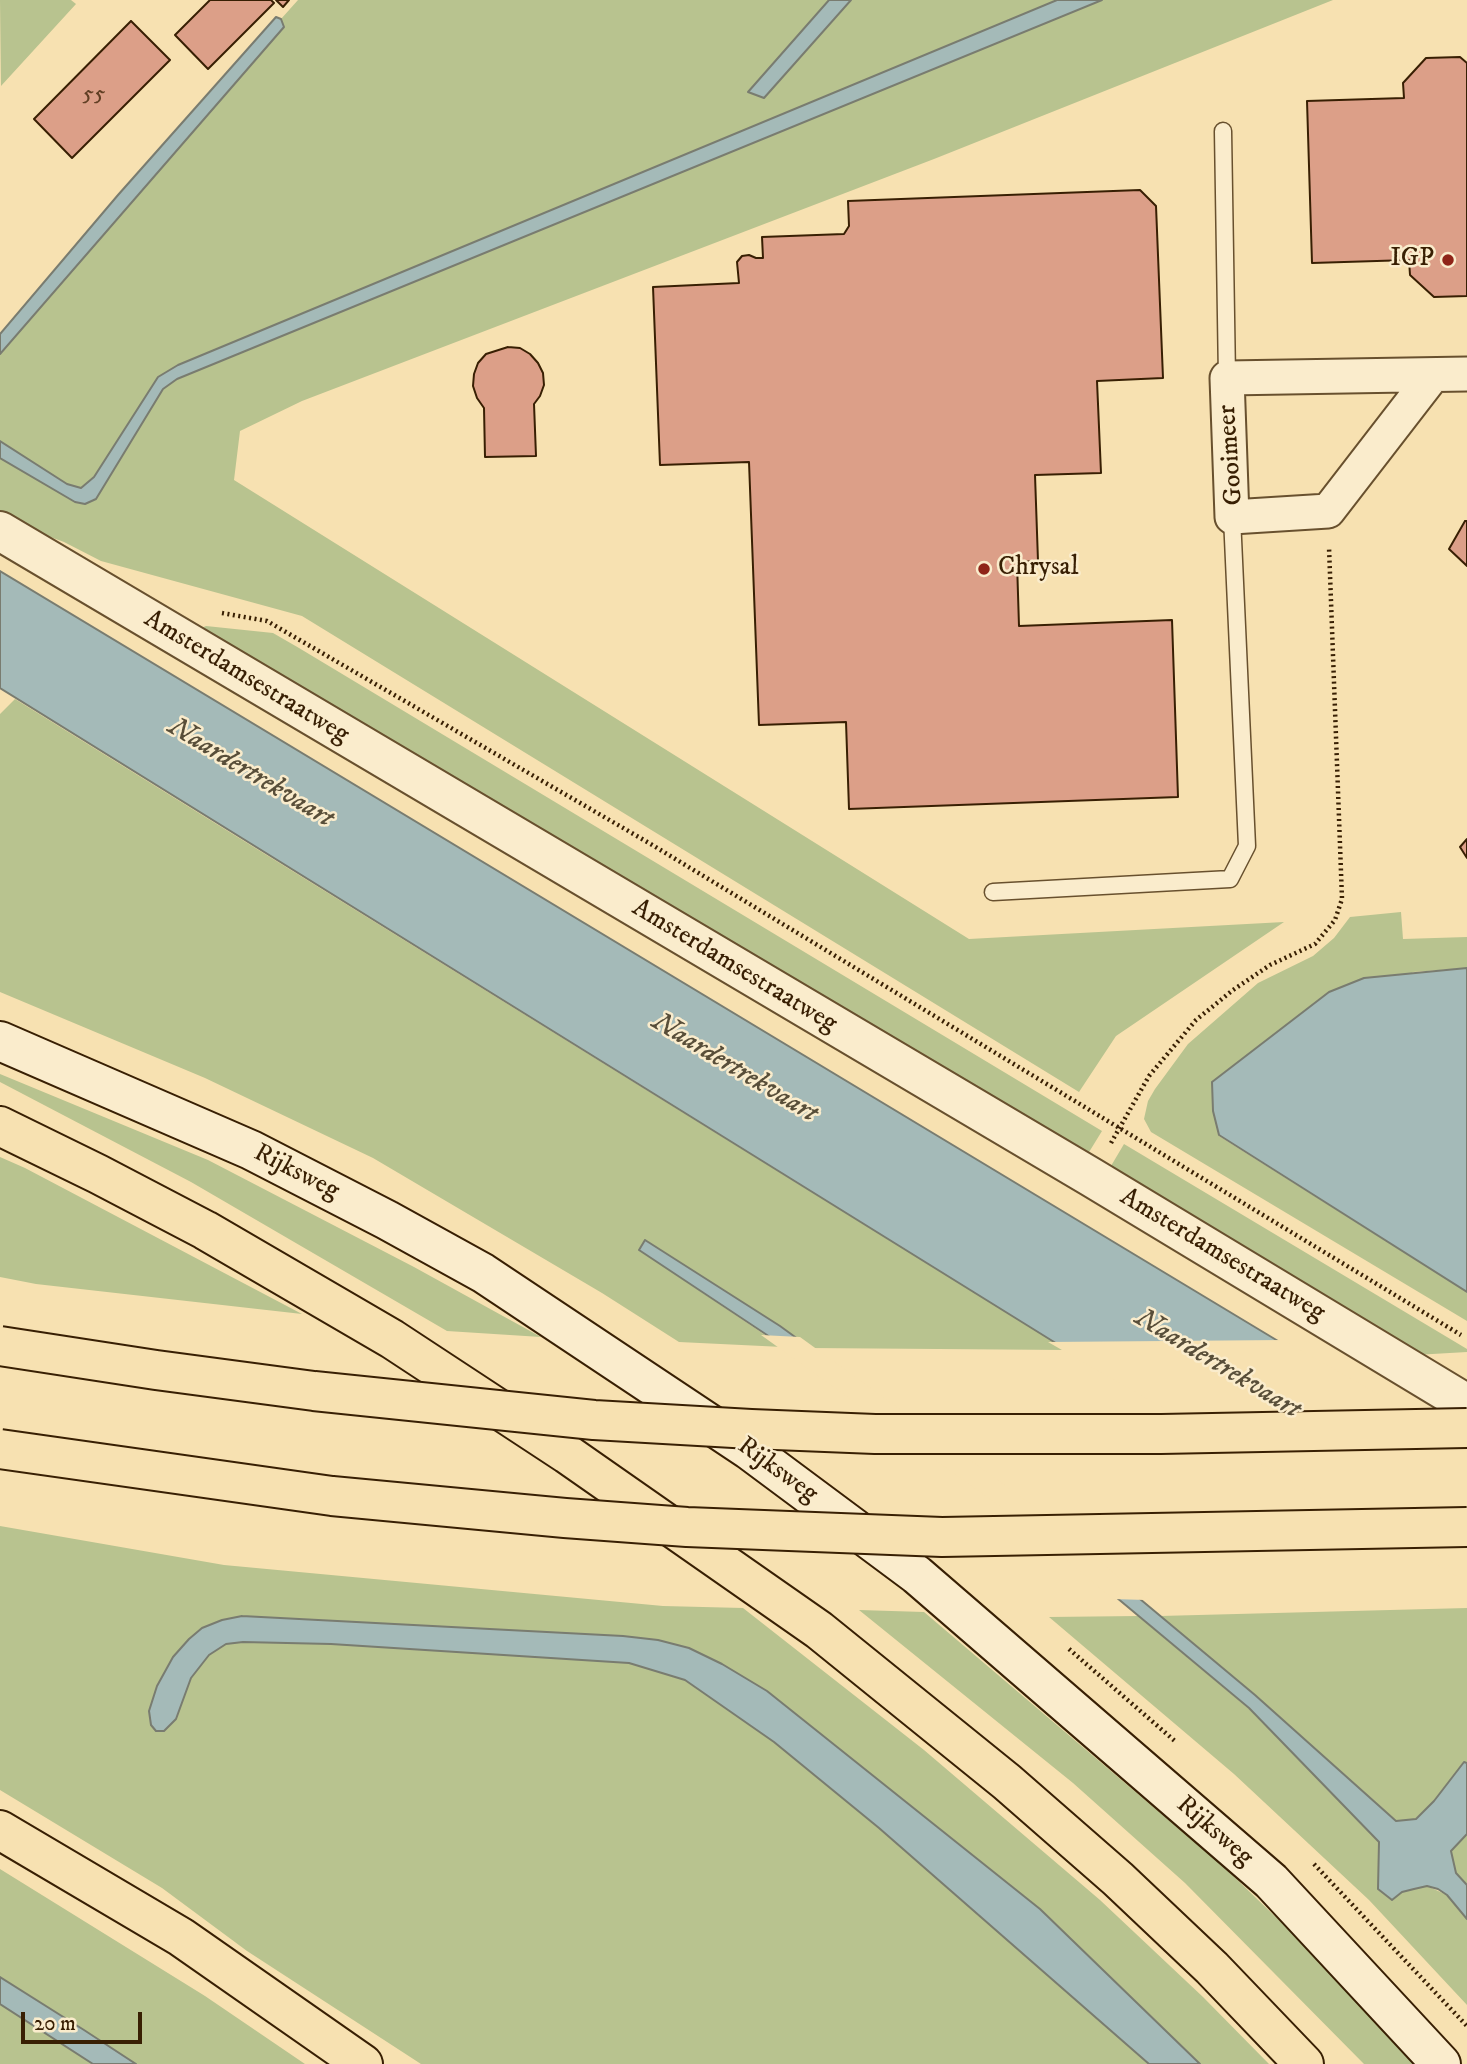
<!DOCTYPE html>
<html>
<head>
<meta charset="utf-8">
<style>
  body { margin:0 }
  #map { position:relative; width:1467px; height:2064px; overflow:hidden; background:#f7e1b1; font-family:"IM FELL DW Pica",serif }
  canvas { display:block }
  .scale { position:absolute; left:21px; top:2012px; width:121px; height:32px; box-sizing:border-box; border:4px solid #381f03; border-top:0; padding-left:9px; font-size:21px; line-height:24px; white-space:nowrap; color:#381f03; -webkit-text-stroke:5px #faeccc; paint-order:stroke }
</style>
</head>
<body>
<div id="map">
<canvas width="1467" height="2064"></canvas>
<div class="scale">20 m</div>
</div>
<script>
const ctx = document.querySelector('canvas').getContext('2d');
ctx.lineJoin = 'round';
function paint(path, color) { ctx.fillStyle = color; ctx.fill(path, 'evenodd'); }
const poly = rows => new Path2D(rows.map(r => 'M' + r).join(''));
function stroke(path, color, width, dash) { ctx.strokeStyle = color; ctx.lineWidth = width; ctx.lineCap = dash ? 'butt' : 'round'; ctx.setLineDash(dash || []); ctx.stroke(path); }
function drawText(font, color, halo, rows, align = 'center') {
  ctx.font = font + ' "IM FELL DW Pica",serif'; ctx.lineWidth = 5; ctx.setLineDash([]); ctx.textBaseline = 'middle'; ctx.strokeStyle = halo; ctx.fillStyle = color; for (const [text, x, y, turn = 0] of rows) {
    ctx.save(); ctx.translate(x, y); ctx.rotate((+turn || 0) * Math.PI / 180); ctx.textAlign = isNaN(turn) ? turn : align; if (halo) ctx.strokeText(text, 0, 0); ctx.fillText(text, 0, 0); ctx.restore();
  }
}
paint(poly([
  [0,0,71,0,76,4,1,86],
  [298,0,829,0,748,92,764,98,851,0,1057,0,178,365,158,377,94,477,81,488,67,484,0,441,0,354,284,27,281,19],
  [1102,0,1333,0,934,159,302,401,240,431,234,480,969,939,1284,922,1116,1036,1079,1092,302,616,101,561,64,542,34,531,0,510,0,458,75,502,86,504,96,498,163,389,177,379],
  [206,626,273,633,299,648,1102,1131,1086,1157,197,630],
  [15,699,231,833,1067,1350,809,1348,645,1240,639,1250,783,1347,679,1342,602,1293,373,1158,205,1078,0,992,0,714],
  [1401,912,1403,939,1467,937,1467,968,1413,972,1219,1136,1467,1292,1467,1321,1151,1132,1144,1119,1148,1101,1155,1089,1188,1044,1258,983,1313,956,1334,938,1350,917],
  [0,1074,208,1160,414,1267,541,1337,447,1331,191,1182,0,1082],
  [1124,1144,1467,1349,1467,1352,1415,1355,1108,1171],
  [0,1157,25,1168,302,1314,36,1284,0,1277],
  [0,1526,224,1565,663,1606,743,1608,924,1750,1100,1900,1203,1997,1269,2064,1200,2064,1040,1909,767,1691,722,1664,689,1648,189,1639,173,1657,176,1719,191,1678,209,1655,226,1644,243,1642,331,1644,629,1663,685,1680,774,1742,879,1828,1149,2064,421,2064,247,1951,162,1888,0,1790],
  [1467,1608,1467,1763,1464,1763,1434,1801,1415,1819,1396,1821,1160,1616],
  [859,1610,924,1612,1225,1868,1317,1957,1416,2064,1364,2064,1185,1883,1073,1783],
  [1138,1616,1249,1709,1379,1842,1392,1899,1402,1892,1427,1886,1447,1895,1467,1919,1467,2005,1369,1900,1234,1774,1049,1617],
  [1467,1834,1467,1885,1456,1873,1451,1851],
  [0,1869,205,1996,305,2064,136,2064,0,1977],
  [0,2004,69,2049,93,2064,0,2064]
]), '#b8c38f');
const water = poly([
  [829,0,851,0,764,98,748,92,829,0],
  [1057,0,1102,0,177,379,163,389,96,499,85,504,75,502,0,458,0,441,67,484,81,488,94,477,158,377,178,365,1057,0],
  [276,17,281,19,284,27,0,354,0,334,118,195,276,17],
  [0,571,1288,1347,1067,1350,0,688,0,571],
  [1467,968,1467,1292,1219,1135,1213,1111,1212,1082,1329,992,1364,978,1467,968],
  [645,1240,780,1326,1037,1513,1255,1695,1396,1821,1416,1819,1434,1801,1464,1762,1467,1763,1467,1834,1451,1851,1456,1873,1467,1885,1467,1919,1447,1895,1438,1889,1427,1886,1414,1889,1402,1892,1392,1900,1378,1889,1379,1842,1249,1708,1014,1512,767,1335,639,1250,645,1240],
  [242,1616,623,1636,658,1640,689,1648,722,1664,767,1691,1040,1909,1200,2064,1149,2064,879,1828,774,1742,685,1680,629,1663,331,1644,243,1642,226,1644,209,1655,191,1678,176,1719,164,1731,156,1731,151,1725,149,1711,157,1686,173,1657,189,1639,202,1628,222,1620,242,1616],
  [0,1977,84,2030,136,2064,93,2064,0,2004,0,1977]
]);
paint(water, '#a4bab8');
stroke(water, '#797c70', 2);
paint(poly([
  [761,1335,800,1337,1039,1510,1146,1600,1113,1599,1012,1515],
  [1283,1340,1467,1445,1467,1582,1048,1342]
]), '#f7e1b1');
const building = poly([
  [210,0,271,0,274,3,208,69,175,35,210,0],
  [276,0,289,0,283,7,276,0],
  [131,21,170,60,72,158,34,119,131,21],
  [1460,57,1467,63,1467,296,1434,297,1410,275,1409,260,1312,263,1307,101,1404,98,1403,83,1426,58,1460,57],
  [1140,190,1156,206,1163,378,1097,381,1101,473,1035,475,1038,561,1017,562,1019,626,1172,620,1178,797,849,809,846,722,759,725,749,462,660,465,653,287,739,283,737,262,742,256,749,255,756,258,763,258,762,237,844,234,849,226,848,201,1140,190],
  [508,347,520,348,530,354,538,363,543,373,544,385,540,396,534,404,536,456,485,457,484,408,477,398,473,386,474,374,478,363,486,354,508,347],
  [1465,521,1467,521,1467,566,1449,549,1465,521],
  [1467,839,1467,858,1460,847,1467,839]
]);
paint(building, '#dc9f88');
stroke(building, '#381f03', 2);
const service = poly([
  [1223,131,1227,378],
  [993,892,1230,879,1247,846,1232,517]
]);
const minor = poly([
  [1433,375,1328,511,1232,517,1227,378,1467,374]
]);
const tertiary = poly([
  [0,531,1091,1177,1467,1404]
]);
const secondary = poly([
  [0,1041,251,1150,387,1220,483,1273,749,1450,917,1575,1271,1881,1441,2064]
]);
const motorway = poly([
  [0,1126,98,1174,205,1230,392,1339,567,1454,819,1630,1007,1782,1118,1879,1212,1968,1304,2064],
  [0,1830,181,1937,363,2064]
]);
stroke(service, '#68502e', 19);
stroke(minor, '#68502e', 37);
stroke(tertiary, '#68502e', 42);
stroke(secondary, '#381f03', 42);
stroke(motorway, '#381f03', 42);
stroke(poly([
  [222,613,267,621,649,843,1461,1335],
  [1111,1143,1149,1076,1196,1020,1233,990,1270,965,1315,944,1335,920,1342,899,1329,547],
  [1069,1649,1176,1742],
  [1314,1864,1467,2026]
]), '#381f03', 4.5, [2, 3.5]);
stroke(service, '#faeccc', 16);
stroke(minor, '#faeccc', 33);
stroke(tertiary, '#faeccc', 38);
stroke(secondary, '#faeccc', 38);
stroke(motorway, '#f7e1b1', 38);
const motorwayBridge = poly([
  [0,1346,156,1370,314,1391,594,1420,751,1429,875,1434,1161,1434,1467,1428],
  [0,1449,332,1496,565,1518,687,1527,942,1537,1467,1527]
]);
stroke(motorwayBridge, '#381f03', 42, []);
stroke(motorwayBridge, '#f7e1b1', 38);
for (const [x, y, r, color] of [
  [1448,260,7,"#8f2418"],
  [984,569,7,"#8f2418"]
]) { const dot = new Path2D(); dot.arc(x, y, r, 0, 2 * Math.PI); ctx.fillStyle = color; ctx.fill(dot); stroke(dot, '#faeccc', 2.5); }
drawText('23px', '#613f24', null, [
  ["55",94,95]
]);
drawText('26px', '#381f03', '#faeccc', [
  ["IGP",1434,260],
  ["Chrysal",998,569,"left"]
], 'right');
drawText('26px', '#381f03', '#faeccc', [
  ["Gooimeer",1232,455,-94],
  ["Amsterdamsestraatweg",246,678,31],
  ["Amsterdamsestraatweg",734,967,31],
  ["Rijksweg",296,1173,27],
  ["Amsterdamsestraatweg",1222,1256,31],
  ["Rijksweg",777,1471,36],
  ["Rijksweg",1214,1832,41]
]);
drawText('italic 28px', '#584e39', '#faeccc', [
  ["Naardertrekvaart",250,774,31],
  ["Naardertrekvaart",734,1069,31],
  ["Naardertrekvaart",1217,1365,31]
]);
</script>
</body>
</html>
